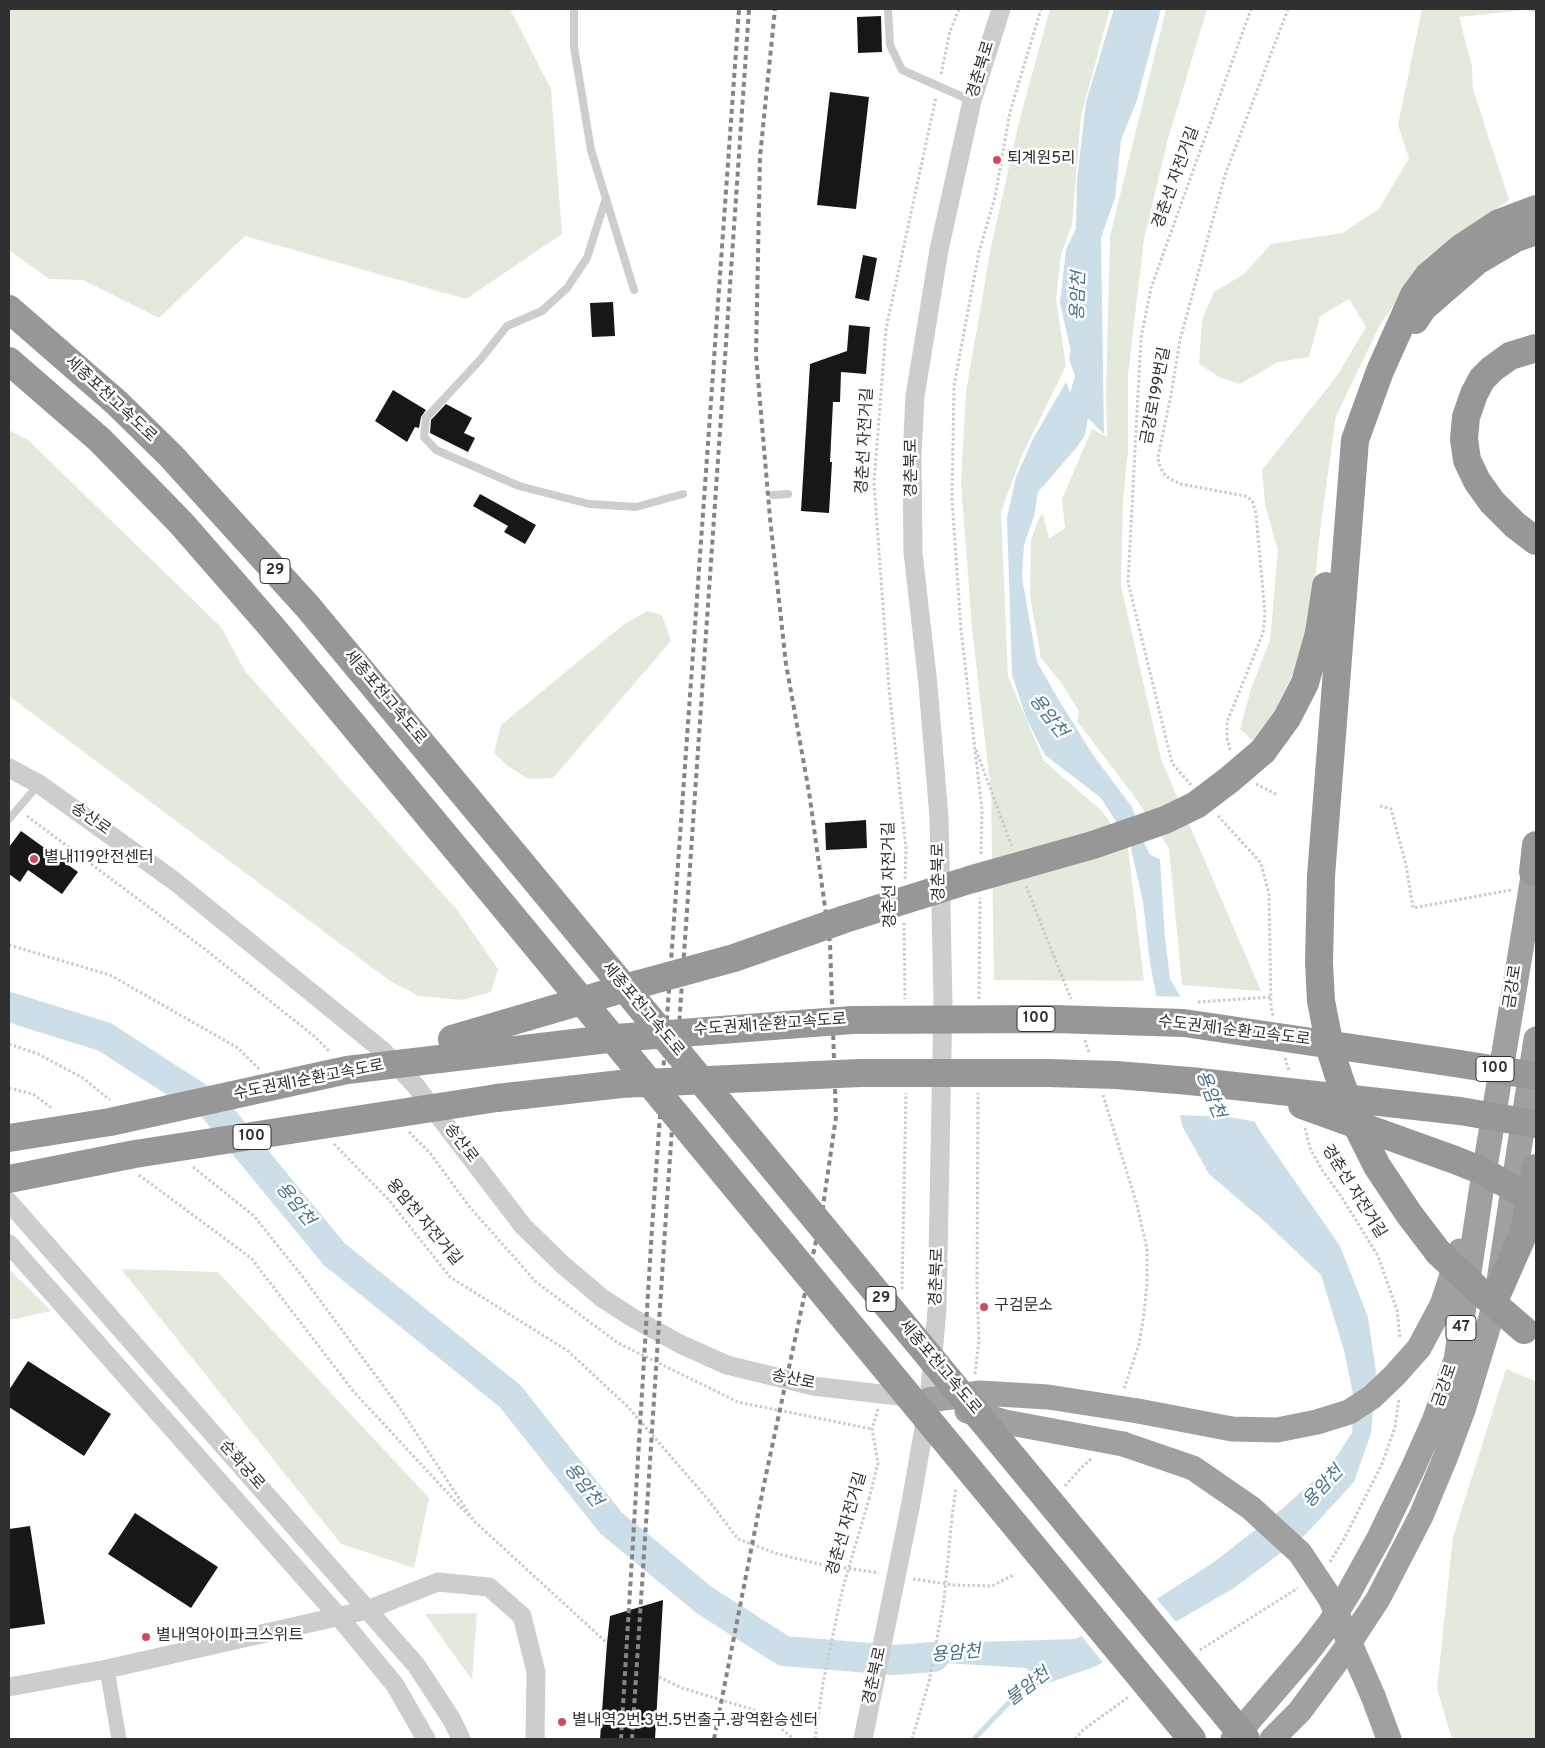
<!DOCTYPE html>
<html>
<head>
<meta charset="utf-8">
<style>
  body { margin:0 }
  #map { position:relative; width:1545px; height:1748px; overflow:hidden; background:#fff; font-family:Overpass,sans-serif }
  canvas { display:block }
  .frame { position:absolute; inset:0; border:10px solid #303030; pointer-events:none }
</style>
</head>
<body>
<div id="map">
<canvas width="1545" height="1748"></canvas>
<div class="frame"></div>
</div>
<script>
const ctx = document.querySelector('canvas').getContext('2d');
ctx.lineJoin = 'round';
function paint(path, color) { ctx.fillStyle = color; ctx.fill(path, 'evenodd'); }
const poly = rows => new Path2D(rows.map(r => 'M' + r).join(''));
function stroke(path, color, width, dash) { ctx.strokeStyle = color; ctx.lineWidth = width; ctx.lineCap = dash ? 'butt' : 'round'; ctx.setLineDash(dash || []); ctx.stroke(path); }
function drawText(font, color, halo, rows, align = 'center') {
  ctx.font = font + ' Overpass,"Noto Sans KR",sans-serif'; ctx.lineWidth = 5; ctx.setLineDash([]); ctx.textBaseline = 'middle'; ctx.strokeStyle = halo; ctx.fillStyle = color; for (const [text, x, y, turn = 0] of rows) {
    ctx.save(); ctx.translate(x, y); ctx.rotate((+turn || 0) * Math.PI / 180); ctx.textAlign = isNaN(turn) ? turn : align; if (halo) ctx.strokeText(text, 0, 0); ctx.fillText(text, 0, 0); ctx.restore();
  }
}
paint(poly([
  [9,9,510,9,551,89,562,234,466,299,245,236,159,318,83,280,49,279,9,250],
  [1050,9,1110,9,1081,116,1072,225,1061,254,1056,299,1066,366,1022,455,1001,512,1008,676,1044,761,1102,811,1128,849,1144,981,994,980,991,793,972,628,961,482,966,392,991,247,1020,118],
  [1166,9,1207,9,1168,139,1144,239,1128,375,1128,451,1123,500,1121,586,1161,759,1261,991,1182,985,1169,848,1134,796,1077,721,1079,711,1062,684,1041,658,1030,596,1031,540,1039,518,1043,514,1049,539,1065,528,1062,499,1092,429,1107,437,1106,395,1110,236],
  [1422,9,1536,9,1536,13,1525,10,1459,17,1472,66,1473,89,1509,200,1425,259,1380,325,1336,416,1320,531,1309,640,1274,713,1253,741,1240,729,1251,689,1270,640,1278,551,1265,504,1262,470,1337,376,1366,327,1349,299,1320,316,1309,357,1278,362,1240,384,1221,378,1199,364,1202,320,1214,292,1244,274,1271,244,1342,233,1379,209,1409,158,1398,125],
  [9,430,28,440,221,627,245,671,458,911,498,969,491,992,462,1000,419,996,390,981,9,696],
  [647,611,662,615,671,641,553,778,529,779,509,767,494,753,501,725,623,625],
  [9,1269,51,1311,9,1320],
  [121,1269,218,1272,429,1498,414,1568,341,1544],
  [1506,1369,1535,1381,1536,1384,1536,1739,1452,1739,1437,1689,1453,1537],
  [477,1613,472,1680,425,1614]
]), '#e4e9dd');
paint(poly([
  [1114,9,1161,9,1137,100,1121,140,1115,198,1101,238,1104,434,1088,418,1085,435,1077,447,1038,492,1034,516,1024,545,1022,577,1033,640,1037,662,1057,697,1093,755,1132,807,1143,840,1150,855,1160,859,1165,938,1170,979,1260,1131,1340,1246,1368,1317,1376,1372,1371,1433,1354,1482,1306,1534,1234,1588,1167,1627,1094,1667,1016,1694,1032,1674,1026,1668,894,1660,946,1643,1075,1639,1132,1615,1214,1562,1282,1509,1330,1466,1352,1433,1354,1399,1344,1350,1321,1275,1263,1220,1209,1174,1182,1126,1150,963,1143,902,1130,844,1101,798,1045,755,1027,720,1012,675,1007,518,1016,477,1033,439,1066,382,1070,393,1075,376,1069,359,1071,351,1060,303,1066,250,1076,228,1077,180,1086,102]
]), '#ccdee7');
paint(poly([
  [1154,996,1184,997,1257,1122,1229,1117,1177,1115],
  [1155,1597,1178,1624,1105,1665,1080,1634,1130,1613],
  [943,1641,938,1665,894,1663,891,1661,893,1658]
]), '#fff');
stroke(poly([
  [974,1739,1020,1691]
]), '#ccdee7', 5);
stroke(poly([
  [9,1007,105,1037,213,1107,334,1254,510,1396,611,1523,704,1600,784,1651,894,1660,934,1657]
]), '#ccdee7', 30);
paint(poly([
  [881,16,882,52,858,53,857,17],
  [830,92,869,97,856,209,817,205],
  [863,255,877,258,869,301,855,298],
  [613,302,615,336,592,337,590,303],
  [849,325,870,327,866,374,841,372,840,402,833,402,830,462,832,462,829,513,801,511,810,364,847,351],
  [393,390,426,410,421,417,419,428,415,427,407,442,375,421],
  [446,404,472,418,464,433,475,438,468,452,430,433,431,420],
  [480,494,536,525,525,544,504,532,508,526,473,506],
  [866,820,867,848,826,850,825,823],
  [21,831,78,872,62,894,28,870,20,882,9,874,9,847],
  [28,1361,111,1414,84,1456,9,1407,9,1390],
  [135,1513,218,1567,191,1608,108,1554],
  [30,1526,45,1624,9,1629,9,1529],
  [663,1600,655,1739,600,1739,607,1643,610,1616]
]), '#171717');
stroke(poly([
  [941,74,950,31,959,9],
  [976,750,1012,847],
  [1230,750,1227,738,1227,722,1263,633,1265,614,1256,514,1252,500,1245,496,1181,484,1170,479,1165,475,1160,467,1158,457,1171,395,1180,340,1225,175,1288,9],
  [1256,784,1278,795],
  [1191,785,1172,763,1128,582,1141,338,1151,288,1251,9],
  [1380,806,1391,809,1406,865,1413,908,1511,890],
  [27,816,206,950,314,1036,329,1051],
  [1218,816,1261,863,1269,894,1271,1007,1273,1016],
  [981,854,982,810,961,630,952,499,954,386,979,252,995,197,1010,112,1041,9],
  [905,879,906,849,889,688,874,483,886,329,936,97],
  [1026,886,1071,999],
  [904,923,905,999],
  [9,945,110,975,238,1048,259,1069],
  [979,999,980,898],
  [1198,1002,1271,997],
  [1085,1040,1089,1053],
  [9,1044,38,1054,83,1078,110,1100],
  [1285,1058,1289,1071],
  [9,1088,33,1094,53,1109],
  [1103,1095,1137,1205,1147,1249,1147,1284,1144,1314,1139,1344,1124,1389],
  [1305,1128,1310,1148,1322,1170,1341,1196,1378,1256,1397,1310,1400,1338],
  [409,1132,430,1153,468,1205,536,1282,618,1343,738,1402,872,1429],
  [334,1144,388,1199,450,1277,568,1351,628,1407,706,1497,738,1539,778,1554,819,1564,879,1573],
  [193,1167,254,1216,302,1276,399,1407,474,1521,607,1643],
  [139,1175,251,1258,354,1392,470,1517],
  [902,1289,906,1093],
  [975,1374,979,1341,977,1289,978,1093],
  [1065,1486,1080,1469,1092,1458],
  [869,1499,878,1463,872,1429,878,1409],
  [952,1517,956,1488],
  [1330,1562,1344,1539,1382,1464,1395,1427,1399,1399],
  [913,1579,954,1585,992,1586,1015,1574],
  [1200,1650,1298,1588],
  [659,1677,682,1688,761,1712,794,1739],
  [1075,1739,1083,1730,1130,1696]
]), '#cacaca', 3, [2.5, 2.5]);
stroke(poly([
  [574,9,574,47,591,150,634,290],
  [888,9,890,45,902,70,972,101],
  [606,198,587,258,567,288,542,311,507,326,480,360,426,418,424,437,436,450,519,486,589,504,636,507,683,494],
  [773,495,788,494],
  [9,819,39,784]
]), '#cdcdcd', 8);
stroke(poly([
  [107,1669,119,1739]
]), '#cdcdcd', 15);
stroke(poly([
  [9,768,39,784,173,880,382,1050,415,1085,523,1226,563,1265,602,1298,633,1318,680,1344,727,1365,813,1386,915,1398],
  [9,1202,416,1665,452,1720,461,1739],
  [9,1244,339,1617,395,1685,426,1739],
  [910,1508,929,1400,937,1309,943,1001,939,817,928,685,913,552,912,456,915,396,939,250,972,101,1001,9],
  [9,1687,107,1669,367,1610,438,1582,489,1587,522,1616,536,1672,535,1739]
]), '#cdcdcd', 19);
stroke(poly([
  [1442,1305,1460,1251],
  [929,1400,980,1393,1048,1397,1138,1411],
  [967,1411,1005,1422,1123,1444],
  [1373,1696,1389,1739],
  [1233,1739,1307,1653,1330,1623,1348,1594,1379,1538,1413,1468,1434,1421,1456,1360,1481,1192,1536,858],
  [1272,1739,1300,1711,1342,1654,1378,1599,1421,1516,1446,1456,1463,1410,1490,1321,1497,1294,1536,1039]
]), '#a0a0a0', 25);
stroke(poly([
  [9,309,117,403,171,456,308,607,517,858],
  [1415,320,1423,308,1477,261,1516,238,1536,231],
  [1536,348,1510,356,1492,369,1482,379,1474,394,1466,417,1464,439,1467,460,1477,481,1492,502,1515,525,1536,541],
  [9,361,100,440,181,523,270,625,477,874],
  [1263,751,1287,718,1305,683,1319,633,1326,586],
  [1533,872,1536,845],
  [452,1039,639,984],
  [465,1056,616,1038],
  [497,1098,621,1084],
  [1438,1252,1409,1214,1377,1166,1358,1128,1340,1080,1331,1052,1321,1001,1319,963,1321,876,1355,440,1380,371,1414,295,1428,276,1461,248,1499,223,1536,209],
  [1497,1294,1523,1235,1536,1168]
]), '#979797', 28);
stroke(poly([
  [621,1739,652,1228,739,9],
  [632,1739,665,1230,749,9],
  [714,1739,763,1489,822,1213,836,1117,830,943,809,792,786,664,770,518,756,355,760,157,775,9]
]), '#858585', 4, [5, 4]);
stroke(poly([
  [815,1739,823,1683,842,1591,869,1499],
  [912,1739,929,1682,944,1600,952,1517]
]), '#cacaca', 3, [2.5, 2.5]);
stroke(poly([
  [863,1739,910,1508]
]), '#cdcdcd', 19);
stroke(poly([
  [1138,1411,1232,1429,1277,1430,1317,1422,1349,1412,1372,1397,1395,1375,1419,1348,1442,1305],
  [1123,1444,1193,1468,1251,1508,1300,1553,1330,1598,1373,1696]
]), '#a0a0a0', 25);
stroke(poly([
  [517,858,1246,1739],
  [477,874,1192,1739],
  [639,984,734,958,845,919,969,880,1093,845,1165,820,1196,805,1229,780,1263,751],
  [616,1038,852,1020,1054,1019,1184,1023,1454,1063,1536,1076],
  [621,1084,860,1073,1048,1073,1116,1075,1190,1081,1460,1111,1536,1124],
  [1302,1105,1455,1160,1480,1170,1536,1200],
  [9,1138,110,1122,347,1070,465,1056],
  [9,1179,135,1154,497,1098],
  [1438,1252,1479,1291,1524,1330]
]), '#979797', 28);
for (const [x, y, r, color] of [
  [997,160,5,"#d1495a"],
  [34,859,5,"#d1495a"],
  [984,1307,5,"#d1495a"],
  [146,1637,5,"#d1495a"],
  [562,1722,5,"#d1495a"]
]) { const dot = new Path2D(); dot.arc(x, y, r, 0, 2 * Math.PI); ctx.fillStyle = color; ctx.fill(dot); stroke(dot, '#fff', 2); }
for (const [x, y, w] of [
  [275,571,30],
  [1036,1019,38],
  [1495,1069,38],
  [252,1137,38],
  [881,1299,30],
  [1461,1328,30]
]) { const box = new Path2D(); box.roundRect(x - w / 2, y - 12.5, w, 25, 4); ctx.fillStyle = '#fff'; ctx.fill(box); stroke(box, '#303030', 1); }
drawText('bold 15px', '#303030', null, [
  ["29",275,571],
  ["100",1036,1019],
  ["100",1495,1069],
  ["100",252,1137],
  ["29",881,1299],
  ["47",1461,1328]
]);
drawText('16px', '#303030', '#fff', [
  ["경춘북로",982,70,-73],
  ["경춘선 자전거길",1177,178,-70],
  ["금강로199번길",1157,396,-79],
  ["세종포천고속도로",110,400,43],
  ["경춘선 자전거길",866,441,-87],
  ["경춘북로",913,468,-90],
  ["세종포천고속도로",384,698,50],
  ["송산로",90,820,35],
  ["경춘북로",940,872,-91],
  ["경춘선 자전거길",891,875,-91],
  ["금강로",1514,987,-81],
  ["세종포천고속도로",642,1010,50],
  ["수도권제1순환고속도로",770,1026,-4],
  ["수도권제1순환고속도로",1234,1032,7],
  ["수도권제1순환고속도로",309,1081,-11],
  ["송산로",460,1144,53],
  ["경춘선 자전거길",1353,1192,58],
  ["용암천 자전거길",423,1223,50],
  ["경춘북로",938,1277,-88],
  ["세종포천고속도로",939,1368,50],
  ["송산로",793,1381,12],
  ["금강로",1446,1386,-71],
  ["순화궁로",241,1466,49],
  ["경춘선 자전거길",848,1524,-74],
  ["경춘북로",876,1676,-78]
]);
drawText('16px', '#303030', '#fff', [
  ["퇴계원5리",1007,160],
  ["별내119안전센터",44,859],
  ["구검문소",994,1307],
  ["별내역아이파크스위트",156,1637],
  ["별내역2번.3번.5번출구.광역환승센터",572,1722]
], 'left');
drawText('italic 18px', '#47738a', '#fff', [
  ["용암천",1080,296,-88],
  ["용암천",1047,717,52],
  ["용암천",1209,1095,68],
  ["용암천",294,1205,51],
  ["용암천",582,1486,52],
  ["용암천",1324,1488,-47],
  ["용암천",956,1655,-5],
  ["불암천",1029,1688,-38]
]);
</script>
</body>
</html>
